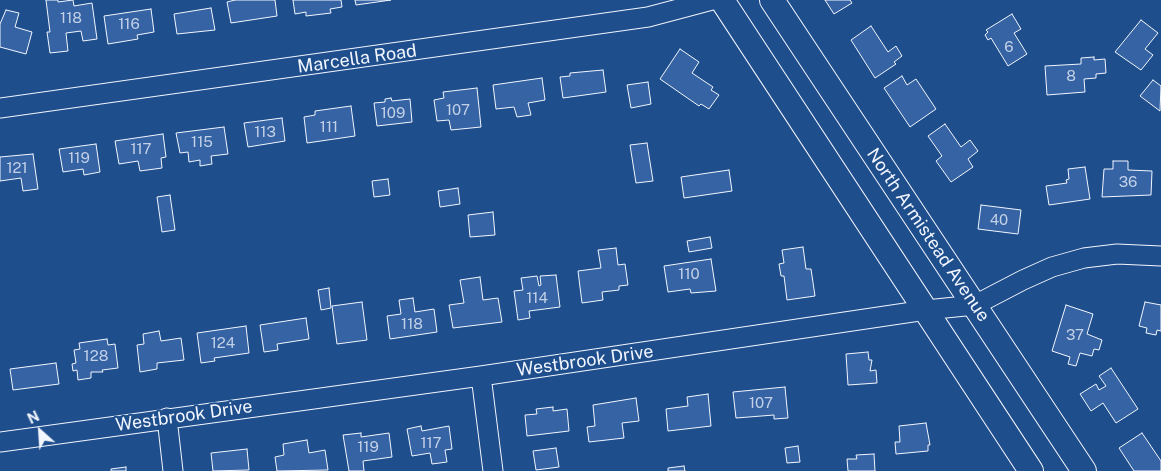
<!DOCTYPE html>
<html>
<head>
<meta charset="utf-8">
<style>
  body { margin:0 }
  #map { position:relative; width:1161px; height:471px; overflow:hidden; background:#1f4e8c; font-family:"Public Sans",sans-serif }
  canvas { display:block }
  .north { position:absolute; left:15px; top:406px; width:50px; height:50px; -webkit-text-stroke:4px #1f4e8c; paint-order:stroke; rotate:334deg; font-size:14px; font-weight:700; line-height:20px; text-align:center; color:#f2f6ff }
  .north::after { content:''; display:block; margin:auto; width:18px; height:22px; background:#f2f6ff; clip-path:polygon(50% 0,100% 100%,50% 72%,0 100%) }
</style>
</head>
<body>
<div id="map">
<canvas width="1161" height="471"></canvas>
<div class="north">N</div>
</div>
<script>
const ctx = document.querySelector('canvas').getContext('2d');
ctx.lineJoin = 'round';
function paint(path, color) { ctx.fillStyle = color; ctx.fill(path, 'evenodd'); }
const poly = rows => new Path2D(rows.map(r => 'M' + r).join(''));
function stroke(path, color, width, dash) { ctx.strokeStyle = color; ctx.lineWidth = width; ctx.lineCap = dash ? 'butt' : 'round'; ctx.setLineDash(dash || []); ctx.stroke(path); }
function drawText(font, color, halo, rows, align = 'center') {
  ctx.font = font + ' "Public Sans",sans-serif'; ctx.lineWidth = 4; ctx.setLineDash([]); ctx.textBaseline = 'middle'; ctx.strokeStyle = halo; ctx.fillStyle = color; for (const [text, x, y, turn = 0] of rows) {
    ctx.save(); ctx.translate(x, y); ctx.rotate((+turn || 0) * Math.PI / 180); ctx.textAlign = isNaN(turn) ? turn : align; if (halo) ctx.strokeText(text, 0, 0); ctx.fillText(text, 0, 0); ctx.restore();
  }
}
const building = poly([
  [46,0,58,0,58,2,73,0,74,6,92,3,97,39,83,41,81,31,66,33,68,51,50,53,47,32,50,32,46,0],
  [235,0,275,0,277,16,231,23,227,2,235,0],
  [293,0,341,0,342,7,330,9,331,13,306,16,306,12,295,14,293,0],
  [355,0,391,0,356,5,355,0],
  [825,0,850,0,852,3,834,14,825,0],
  [211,8,215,30,177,34,174,14,211,8],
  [151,9,154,32,137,35,138,39,108,44,104,16,151,9],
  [6,10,19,13,15,27,32,32,26,54,0,47,0,24,6,10],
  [1012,14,1021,29,1014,33,1027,54,1008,66,991,38,988,40,985,35,988,32,986,30,1012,14],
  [1141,20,1158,33,1145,49,1153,55,1141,70,1115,52,1141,20],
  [871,26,888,52,896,46,902,56,894,62,896,64,875,78,851,40,871,26],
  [680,49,699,62,692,73,713,87,711,90,719,95,709,109,701,104,699,106,660,79,680,49],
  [1094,57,1094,60,1105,59,1106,73,1096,74,1096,78,1084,79,1085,92,1047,95,1045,66,1081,64,1081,58,1094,57],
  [603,70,606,92,563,98,560,77,570,76,570,73,603,70],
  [902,76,907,85,916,79,936,109,910,127,884,88,902,76],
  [542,78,545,100,528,103,531,115,517,117,514,107,496,109,493,85,542,78],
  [1153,80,1161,86,1160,111,1140,96,1153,80],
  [648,82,651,104,631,108,627,85,648,82],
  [477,88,481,127,451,130,449,120,437,121,434,100,444,98,443,92,477,88],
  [391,98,392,101,410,99,412,122,377,126,374,103,385,102,385,99,391,98],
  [351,106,355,136,307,143,304,117,315,115,315,111,351,106],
  [282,118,285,141,248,147,244,123,282,118],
  [945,124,961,147,970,140,978,151,968,159,973,167,951,182,936,161,942,156,928,136,945,124],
  [224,127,228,154,211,156,212,164,200,166,200,160,189,162,188,152,180,153,176,133,224,127],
  [163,134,166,157,161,158,162,168,140,171,138,161,119,164,115,141,163,134],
  [647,143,653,181,636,183,630,145,647,143],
  [96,144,100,172,84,175,83,169,63,172,59,149,96,144],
  [33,154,38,189,23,191,21,178,0,181,0,157,33,154],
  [1113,161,1128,161,1128,170,1152,171,1151,195,1102,197,1104,169,1113,169,1113,161],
  [1085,167,1090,199,1049,205,1046,186,1067,183,1066,180,1069,179,1068,169,1085,167],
  [729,170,732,191,684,198,681,177,729,170],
  [388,179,390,195,374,197,372,181,388,179],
  [458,188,460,204,440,207,438,191,458,188],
  [170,195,175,230,162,232,157,197,170,195],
  [981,205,1021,210,1018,234,978,229,981,205],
  [493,212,495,235,470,237,468,215,493,212],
  [710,237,712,248,689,252,687,241,710,237],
  [803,247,806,269,811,269,815,296,787,300,784,276,781,276,779,264,784,263,782,250,803,247],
  [616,248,618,265,625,264,628,285,619,286,619,290,602,292,603,300,582,303,578,271,601,268,598,250,616,248],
  [711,259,716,291,691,293,690,289,668,292,664,266,711,259],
  [556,275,560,307,529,311,530,318,518,320,514,291,523,290,521,278,537,276,539,286,541,285,540,276,556,275],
  [480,277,483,300,498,298,502,322,453,328,449,305,464,303,460,280,480,277],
  [329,288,331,308,321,310,318,290,329,288],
  [413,298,415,312,434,309,437,332,390,339,387,316,401,314,399,300,413,298],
  [362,302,367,340,337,344,332,306,362,302],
  [1145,302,1161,305,1161,331,1157,330,1156,335,1146,333,1147,328,1139,326,1145,302],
  [1066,305,1093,314,1087,334,1102,340,1099,350,1094,349,1092,356,1080,353,1076,366,1068,364,1070,357,1052,351,1066,305],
  [306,318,309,339,277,344,278,350,264,352,260,325,306,318],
  [246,326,249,353,214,358,215,361,201,363,197,333,246,326],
  [159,331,161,341,181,338,184,360,157,363,157,369,140,372,137,345,144,344,143,334,159,331],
  [107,339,108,345,115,344,118,368,102,370,103,372,91,372,91,378,78,380,77,370,73,371,72,364,76,363,74,350,80,349,79,343,107,339],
  [868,352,869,360,872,360,870,371,876,370,877,383,848,385,846,354,868,352],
  [56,363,59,384,13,390,10,369,56,363],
  [1111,368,1138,409,1116,423,1103,403,1091,411,1080,394,1096,384,1099,390,1106,386,1099,376,1111,368],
  [785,387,788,418,774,419,774,415,736,418,733,392,785,387],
  [708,394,711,426,668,431,666,409,688,406,687,397,708,394],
  [636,398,639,421,622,423,624,438,589,442,587,427,595,426,593,405,636,398],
  [553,407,553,411,567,409,569,431,527,436,525,415,537,414,536,409,553,407],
  [926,423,930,445,928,445,928,451,896,454,895,442,900,442,899,426,926,423],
  [421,426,422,431,449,426,452,449,445,450,447,462,432,464,430,453,412,456,407,429,421,426],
  [361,433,361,437,389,433,392,457,363,461,364,471,349,471,343,435,361,433],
  [1142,433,1161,461,1161,471,1134,471,1119,448,1142,433],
  [307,440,309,453,325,450,328,470,277,471,275,457,284,455,283,444,307,440],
  [798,446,800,462,787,463,785,448,798,446],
  [556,448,559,467,536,470,533,451,556,448],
  [247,449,249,470,213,471,211,453,247,449],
  [874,454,875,471,848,471,847,459,857,459,856,455,874,454],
  [684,466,685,471,668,471,668,468,684,466],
  [126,467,126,471,111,471,111,469,126,467]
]);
paint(building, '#3563a3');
stroke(building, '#f2f6ff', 1);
const minor = poly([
  [0,108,648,17,712,0],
  [481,376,493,471],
  [167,418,173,471],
  [0,442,481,376,926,310,975,305,1023,280,1052,267,1084,258,1117,254,1161,256]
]);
const major = poly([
  [722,0,1031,471],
  [772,0,1084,471]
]);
stroke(minor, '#f2f6ff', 21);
stroke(major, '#f2f6ff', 26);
stroke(minor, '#1f4e8c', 19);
stroke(major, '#1f4e8c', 24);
drawText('15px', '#c3d1e8', null, [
  ["118",71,18],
  ["116",129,24],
  ["6",1009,47],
  ["8",1071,76],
  ["107",458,110],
  ["109",393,113],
  ["111",329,127],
  ["113",265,132],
  ["115",202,142],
  ["117",141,149],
  ["119",79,158],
  ["121",17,168],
  ["36",1128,182],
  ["40",999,220],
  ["110",689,274],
  ["114",537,298],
  ["118",412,324],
  ["37",1075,335],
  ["124",223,343],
  ["128",96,356],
  ["107",761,403],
  ["117",431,443],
  ["119",368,447]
]);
drawText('18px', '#f2f6ff', '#1f4e8c', [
  ["Marcella Road",357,59,-8],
  ["North Armistead Avenue",928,235,56],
  ["Westbrook Drive",585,361,-8],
  ["Westbrook Drive",184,416,-8]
]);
</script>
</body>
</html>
